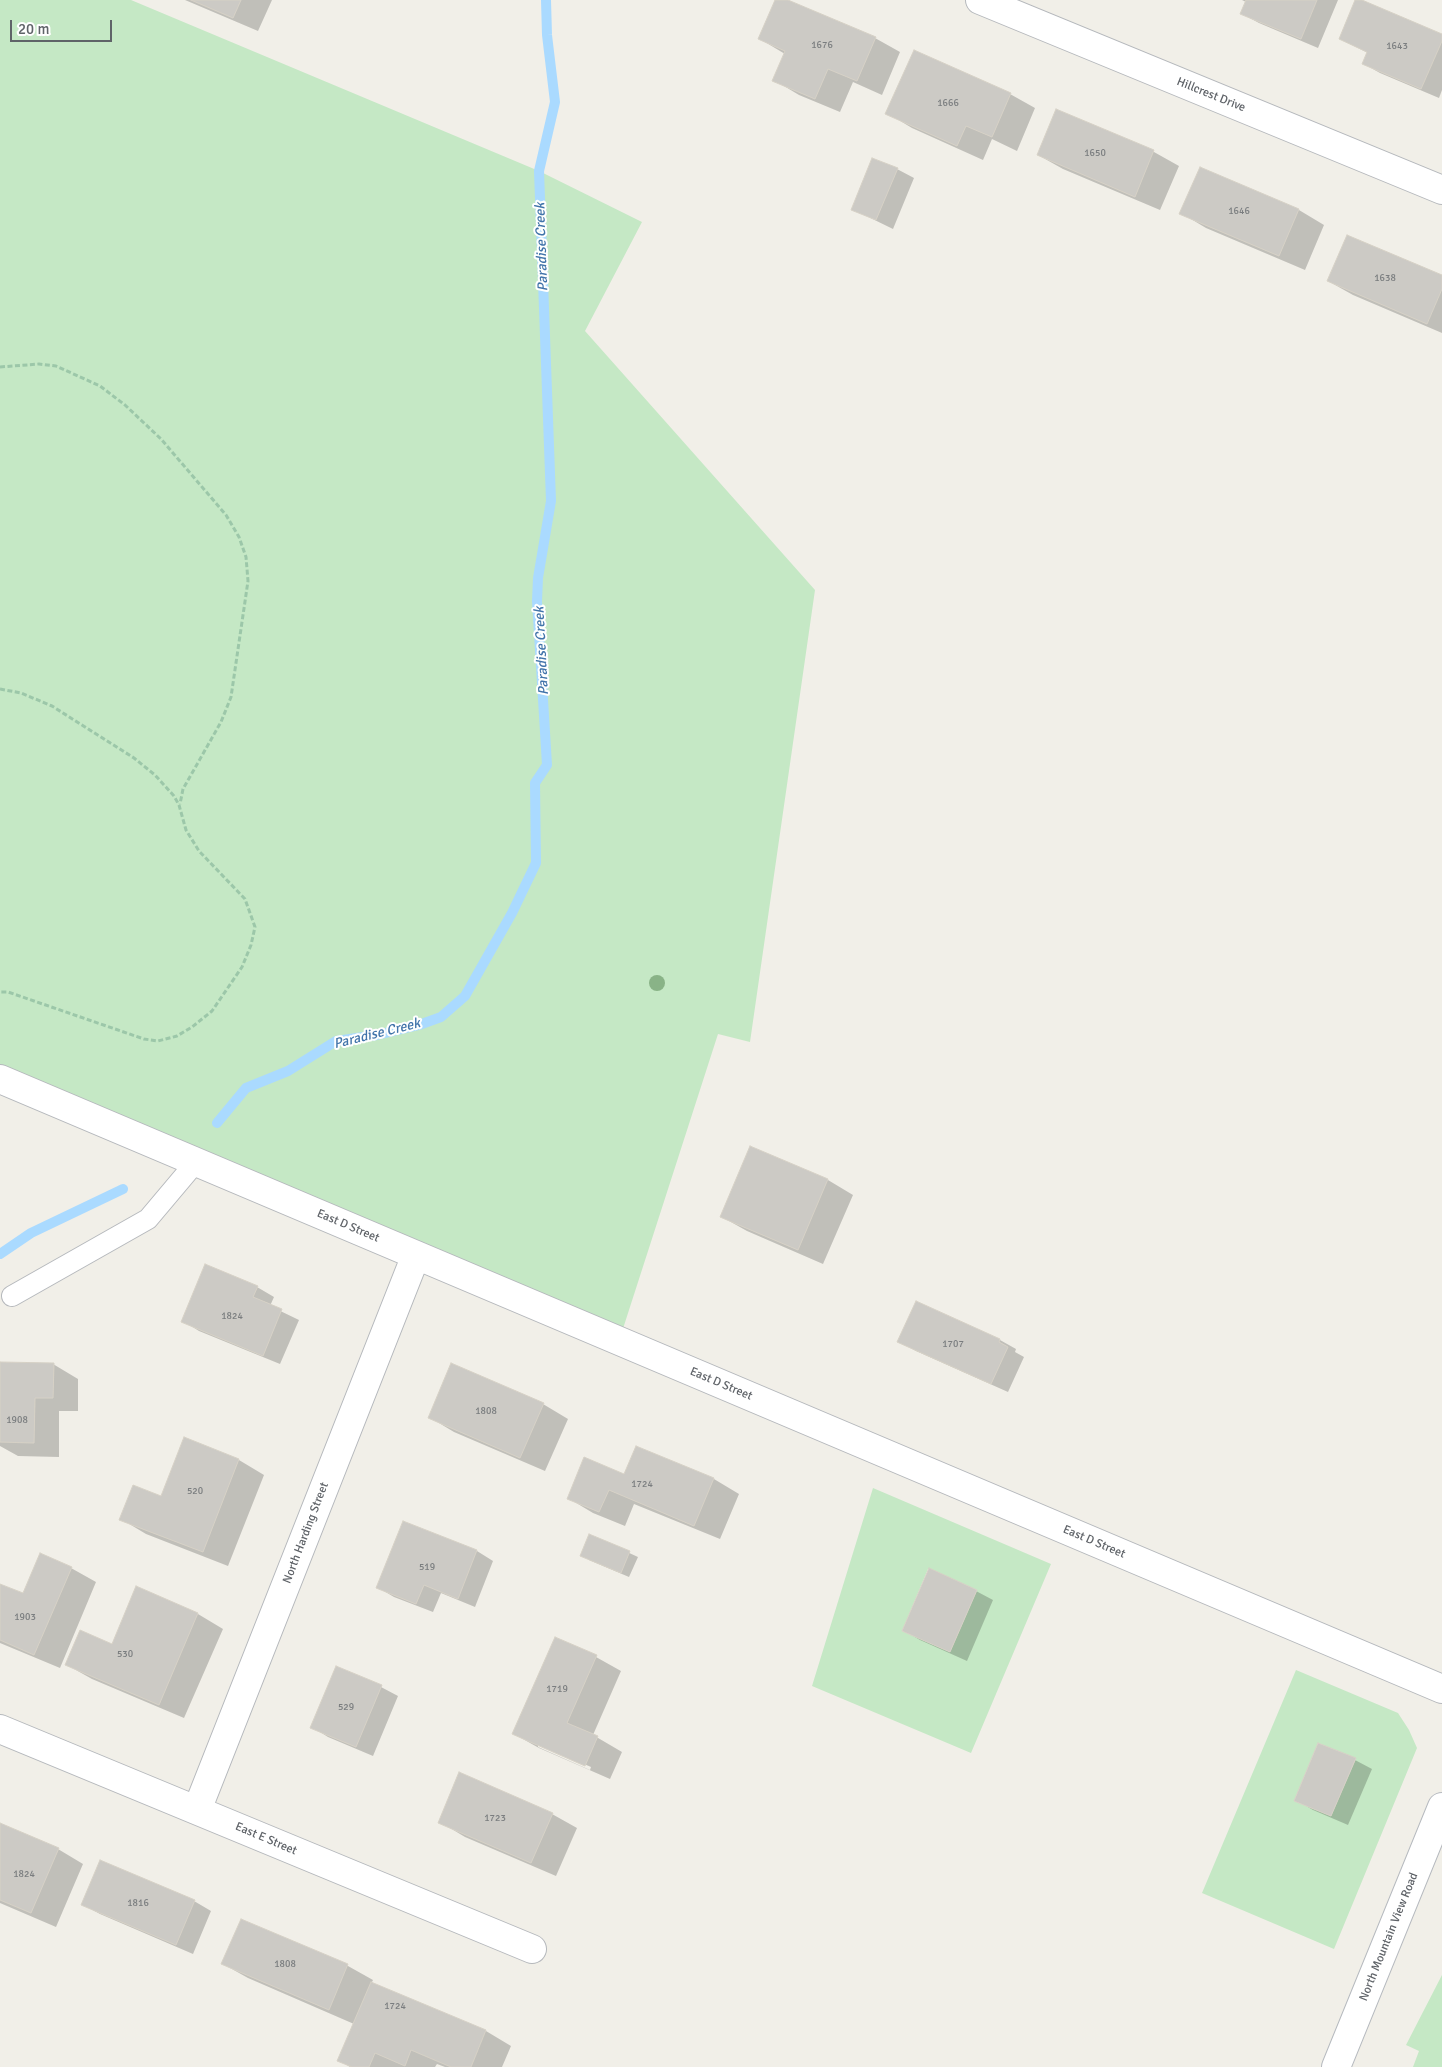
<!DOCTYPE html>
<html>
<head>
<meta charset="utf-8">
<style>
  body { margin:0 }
  #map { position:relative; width:1442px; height:2067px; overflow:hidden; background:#f1efe8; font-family:Signika,sans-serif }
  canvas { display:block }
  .scale { position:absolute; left:10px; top:20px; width:102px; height:22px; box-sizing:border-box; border:2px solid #5f6368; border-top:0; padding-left:6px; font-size:15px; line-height:18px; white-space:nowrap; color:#5f6368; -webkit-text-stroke:4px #fff; paint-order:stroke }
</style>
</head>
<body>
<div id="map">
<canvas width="1442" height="2067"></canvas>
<div class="scale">20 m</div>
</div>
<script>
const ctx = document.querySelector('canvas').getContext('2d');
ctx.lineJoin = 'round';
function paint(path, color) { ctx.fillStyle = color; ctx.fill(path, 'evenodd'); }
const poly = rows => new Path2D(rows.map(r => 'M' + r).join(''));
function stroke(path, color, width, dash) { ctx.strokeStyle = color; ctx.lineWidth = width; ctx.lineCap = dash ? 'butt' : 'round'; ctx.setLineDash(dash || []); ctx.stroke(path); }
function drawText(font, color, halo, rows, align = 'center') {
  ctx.font = font + ' Signika,sans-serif'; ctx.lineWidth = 4; ctx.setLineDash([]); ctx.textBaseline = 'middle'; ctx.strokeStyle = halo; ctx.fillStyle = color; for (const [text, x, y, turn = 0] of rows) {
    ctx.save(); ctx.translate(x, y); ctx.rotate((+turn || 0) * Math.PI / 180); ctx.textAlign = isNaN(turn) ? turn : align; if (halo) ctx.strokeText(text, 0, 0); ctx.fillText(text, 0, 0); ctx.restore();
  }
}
paint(poly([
  [0,0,131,0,539,171,642,222,585,331,815,590,750,1042,718,1034,619,1341,0,1079],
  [873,1488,1051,1564,971,1753,812,1686],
  [928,1569,977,1590,950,1652,902,1631],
  [1296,1670,1398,1713,1409,1730,1417,1748,1334,1949,1202,1893],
  [1318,1743,1356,1759,1331,1816,1294,1801],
  [1442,1975,1442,2067,1413,2067,1419,2051,1406,2045]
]), '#c5e8c5');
paint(poly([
  [185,0,272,0,258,31],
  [776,0,785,0,875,38,900,52,882,95,853,82,840,112,799,95,774,80,785,54,760,39],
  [1242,0,1338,0,1318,48,1259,23,1242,14,1246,2],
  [1357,0,1442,35,1442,90,1439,98,1380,73,1364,64,1368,53,1340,39],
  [1010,94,1035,108,1017,151,992,139,983,160,912,128,887,113],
  [1057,110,1154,152,1179,166,1160,210,1063,169,1038,155],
  [1200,168,1299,210,1324,225,1305,270,1206,228,1181,213],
  [897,169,914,178,893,229,852,209],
  [1442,276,1442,333,1353,295,1328,281],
  [751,1148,828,1180,853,1195,823,1264,747,1231,722,1217],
  [257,1287,274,1297,270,1306,299,1320,280,1364,199,1331,183,1321],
  [1000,1340,1016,1349,1015,1352,1024,1357,1008,1392,916,1351,899,1342],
  [0,1363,53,1364,78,1379,78,1411,59,1411,59,1457,18,1456,0,1446],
  [543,1404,568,1419,545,1471,454,1432,429,1417],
  [185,1439,239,1460,264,1475,228,1566,146,1534,121,1519,162,1498],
  [637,1448,714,1479,739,1494,720,1539,634,1504,625,1526,593,1513,568,1498,625,1476],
  [404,1522,477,1551,493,1561,475,1607,441,1593,433,1612,394,1597,377,1587],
  [590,1535,638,1557,629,1577,589,1560],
  [71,1568,96,1582,60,1668,0,1643,0,1585,24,1595],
  [137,1588,198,1614,223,1629,184,1718,92,1679,67,1665,112,1645],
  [976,1591,993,1600,967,1661,920,1640,903,1630],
  [596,1657,621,1671,593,1735,622,1752,610,1779,539,1748,514,1734],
  [538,1744,591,1767,590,1770,538,1747],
  [381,1687,398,1696,373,1756,328,1737,312,1727],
  [1355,1760,1372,1769,1348,1825,1313,1810,1296,1800],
  [552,1814,577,1828,556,1876,465,1837,440,1822],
  [0,1824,58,1849,83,1864,56,1927,0,1903],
  [194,1901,211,1911,193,1954,100,1914,83,1905],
  [241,1920,348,1966,373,1980,371,1984,486,2031,511,2046,502,2067,445,2067,437,2064,435,2067,350,2067,339,2060,354,2024,248,1978,223,1964]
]), '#0003');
stroke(poly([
  [217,1123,246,1088,288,1071,336,1041,377,1035,419,1025,441,1017,465,996,512,913,536,863,535,783,547,765,537,601,538,578,551,501,539,171,555,102,547,35,546,0],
  [0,1254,31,1233,123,1189]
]), '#aadaff', 10);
const building = poly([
  [191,0,241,0,233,18,191,0],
  [775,0,788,0,876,37,857,81,828,69,815,99,772,81,785,51,758,39,775,0],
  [1246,0,1317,0,1301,39,1240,14,1246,0],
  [1355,0,1362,0,1442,34,1442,41,1421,89,1362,64,1367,52,1339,39,1355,0],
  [914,50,1011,93,992,137,966,126,957,146,885,114,914,50],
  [1056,109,1154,150,1135,197,1037,155,1056,109],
  [872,158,898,168,876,220,851,210,872,158],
  [1200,167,1299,209,1279,256,1179,214,1200,167],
  [1347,235,1442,275,1442,289,1427,324,1327,281,1347,235],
  [750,1146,828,1179,798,1250,720,1217,750,1146],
  [205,1264,258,1286,253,1297,282,1309,263,1356,181,1322,205,1264],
  [916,1301,1000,1339,999,1342,1008,1347,991,1384,897,1342,916,1301],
  [0,1362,54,1363,53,1398,35,1398,34,1443,0,1442,0,1362],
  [451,1363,544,1403,520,1458,428,1418,451,1363],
  [184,1437,239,1459,203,1552,119,1520,133,1485,161,1496,184,1437],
  [636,1446,714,1478,694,1526,609,1490,599,1512,567,1499,584,1457,624,1474,636,1446],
  [403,1521,477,1550,458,1599,424,1585,416,1604,376,1588,403,1521],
  [589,1534,630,1551,621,1573,580,1556,589,1534],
  [40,1553,72,1567,34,1655,0,1640,0,1584,23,1593,40,1553],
  [929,1568,977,1590,950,1652,902,1631,929,1568],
  [136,1586,198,1613,159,1705,65,1665,80,1630,112,1644,136,1586],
  [555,1637,597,1655,567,1723,598,1736,585,1766,512,1734,555,1637],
  [336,1666,382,1685,356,1747,310,1728,336,1666],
  [1318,1743,1356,1758,1331,1816,1294,1801,1318,1743],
  [459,1772,553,1813,531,1863,438,1823,459,1772],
  [0,1823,59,1848,31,1913,0,1900,0,1823],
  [100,1860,195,1900,176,1945,81,1905,100,1860],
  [241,1919,348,1964,329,2010,221,1964,241,1919],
  [371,1982,486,2030,471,2067,451,2067,411,2050,405,2066,375,2053,369,2067,352,2067,337,2061,371,1982]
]);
paint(building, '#cccac5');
stroke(building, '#d6d1c6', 1);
const lane = poly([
  [12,1296,148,1219,196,1162]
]);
const street = poly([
  [980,0,1442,190],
  [0,1079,1442,1689],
  [0,1729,532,1949],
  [197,1810,416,1255]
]);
const secondary = poly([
  [1336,2067,1442,1807]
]);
stroke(lane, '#b5b8bc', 22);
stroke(street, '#b5b8bc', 30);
stroke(secondary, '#b6babf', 30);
stroke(poly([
  [0,367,39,364,56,366,100,386,125,405,161,439,226,515,239,537,246,557,248,581,231,697,221,722,183,789,180,804],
  [0,689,21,693,52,706,134,758,155,775,174,796,179,805,186,830,199,851,245,899,255,927,251,945,242,967,212,1011,192,1027,177,1036,158,1041,144,1039,8,992,0,992]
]), '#9cc7a9', 3, [5, 2.5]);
stroke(lane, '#fff', 20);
stroke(street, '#fff', 28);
stroke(secondary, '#fff', 28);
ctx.fillStyle = '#89b387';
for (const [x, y] of [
  [657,983]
]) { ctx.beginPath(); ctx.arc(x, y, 8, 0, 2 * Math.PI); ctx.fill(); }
drawText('10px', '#7a7d7f', null, [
  ["1676",822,45],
  ["1643",1397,46],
  ["1666",948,103],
  ["1650",1095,153],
  ["1646",1239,211],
  ["1638",1385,278],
  ["1824",232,1316],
  ["1707",953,1344],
  ["1808",486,1411],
  ["1908",17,1420],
  ["1724",642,1484],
  ["520",195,1491],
  ["519",427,1567],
  ["1903",25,1617],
  ["530",125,1654],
  ["1719",557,1689],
  ["529",346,1707],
  ["1723",495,1818],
  ["1824",24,1874],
  ["1816",138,1903],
  ["1808",285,1964],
  ["1724",395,2006]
]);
drawText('12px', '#5f6368', '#fff', [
  ["Hillcrest Drive",1211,95,22],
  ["East D Street",348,1226,23],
  ["East D Street",721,1384,23],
  ["North Harding Street",306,1533,-69],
  ["East D Street",1094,1542,23],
  ["East E Street",266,1839,23],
  ["North Mountain View Road",1389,1937,-68]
]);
drawText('italic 14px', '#4174aa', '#fff', [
  ["Paradise Creek",542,247,-92],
  ["Paradise Creek",542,651,-93],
  ["Paradise Creek",377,1034,-14]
]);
</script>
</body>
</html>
